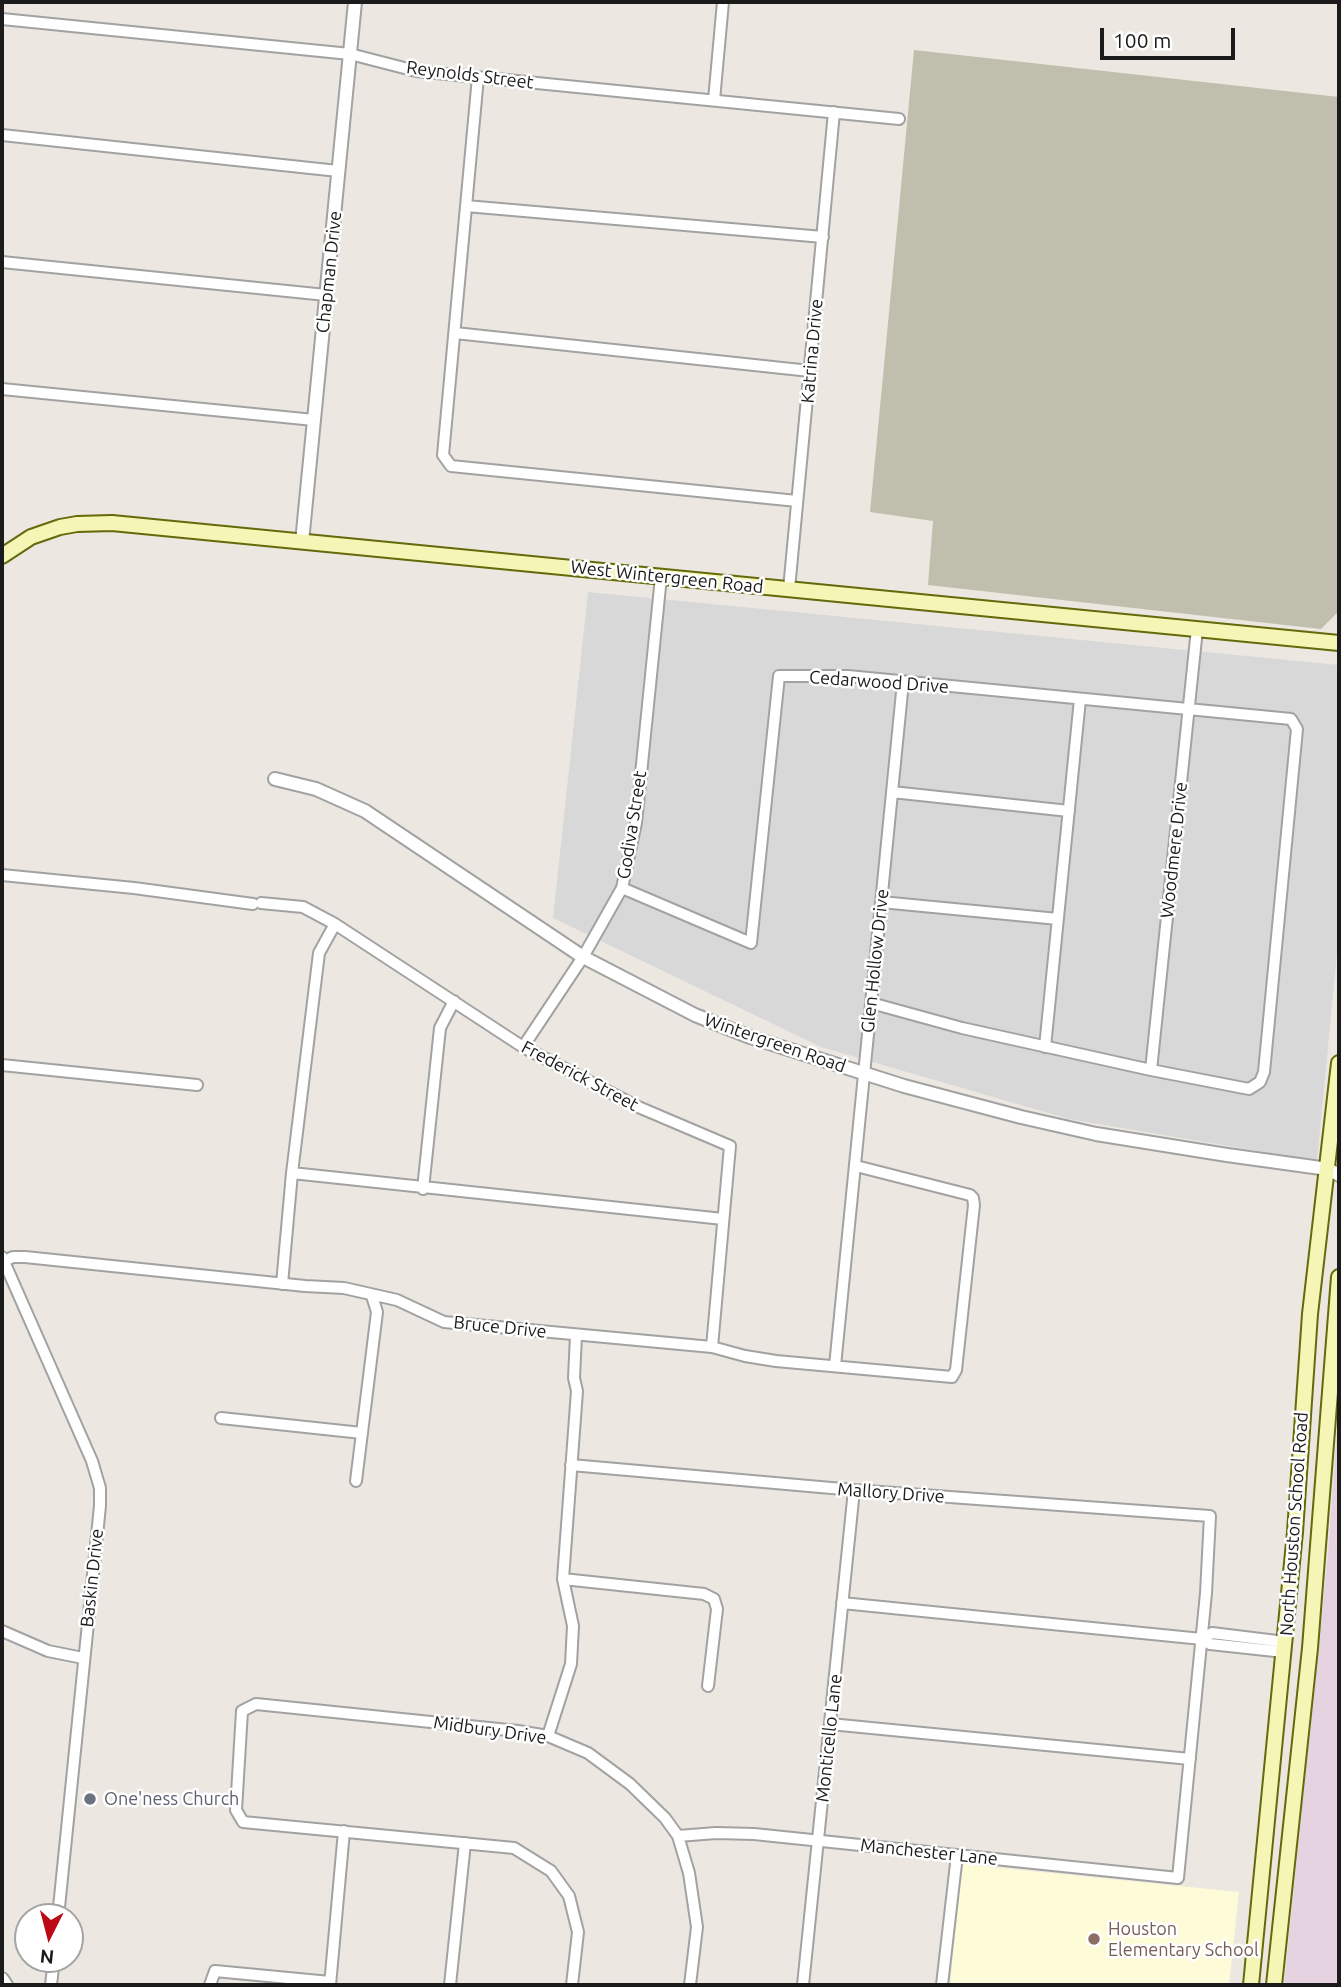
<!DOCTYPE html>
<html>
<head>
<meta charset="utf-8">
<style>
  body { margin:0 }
  #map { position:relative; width:1341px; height:1987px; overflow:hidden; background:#ece7e0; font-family:Ubuntu,sans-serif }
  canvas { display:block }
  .frame { position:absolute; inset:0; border:4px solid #1b1b1b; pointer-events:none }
  .north { position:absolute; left:14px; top:1903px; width:70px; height:70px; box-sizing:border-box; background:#fff; border:2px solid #a4a4a4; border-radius:50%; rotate:186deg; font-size:19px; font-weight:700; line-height:28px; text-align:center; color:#1b1b1b }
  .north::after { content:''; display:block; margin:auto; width:24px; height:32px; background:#bb0a14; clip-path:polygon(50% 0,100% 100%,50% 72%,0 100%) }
  .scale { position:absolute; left:1100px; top:28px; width:135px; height:32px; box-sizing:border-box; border:4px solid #1b1b1b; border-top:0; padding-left:9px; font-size:21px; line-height:24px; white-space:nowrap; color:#1b1b1b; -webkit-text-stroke:5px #fff; paint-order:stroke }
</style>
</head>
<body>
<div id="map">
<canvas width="1341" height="1987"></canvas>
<div class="frame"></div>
<div class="north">N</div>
<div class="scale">100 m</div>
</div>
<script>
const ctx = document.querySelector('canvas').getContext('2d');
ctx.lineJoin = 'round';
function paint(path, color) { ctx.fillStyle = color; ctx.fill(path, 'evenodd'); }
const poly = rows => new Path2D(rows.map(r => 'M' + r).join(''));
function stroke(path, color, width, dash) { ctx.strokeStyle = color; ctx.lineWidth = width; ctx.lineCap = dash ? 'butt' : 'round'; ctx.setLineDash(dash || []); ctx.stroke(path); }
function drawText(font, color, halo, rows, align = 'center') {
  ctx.font = font + ' Ubuntu,sans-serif'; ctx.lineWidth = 5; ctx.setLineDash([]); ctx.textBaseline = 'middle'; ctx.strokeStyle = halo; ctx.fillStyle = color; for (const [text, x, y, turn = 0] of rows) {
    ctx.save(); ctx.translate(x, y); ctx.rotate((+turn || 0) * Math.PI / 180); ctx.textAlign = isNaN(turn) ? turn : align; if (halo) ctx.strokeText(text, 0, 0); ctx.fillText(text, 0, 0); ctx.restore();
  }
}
paint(poly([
  [588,592,1339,665,1339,933,1317,1161,1069,1119,821,1047,553,918]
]), '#d9d8d8');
paint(poly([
  [1339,1403,1339,1985,1284,1985,1328,1554]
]), '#e5d3e2');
paint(poly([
  [962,1864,1239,1892,1229,1985,950,1985]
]), '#fdfbd8');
paint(poly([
  [914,50,1339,97,1339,611,1321,629,928,585,933,521,870,512]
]), '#c0bfad');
const minor = poly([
  [2,19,350,54,416,71,899,119],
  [478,77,443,455,451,466,797,501],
  [714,100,723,2],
  [2,135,338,171],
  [466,206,823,237],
  [2,262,326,295],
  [455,333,810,371],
  [2,389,314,420],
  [789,589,834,112],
  [892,792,1069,811],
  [2,875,134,888,253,904],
  [622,888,751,943,779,676,848,676,1291,719,1297,729,1264,1072,1260,1082,1249,1089,1151,1070,962,1028,871,1003],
  [881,902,1058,919],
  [261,903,303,907,335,924,523,1047,636,1106,730,1146,712,1347],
  [523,1047,583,957,622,888,636,823,661,577],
  [1045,1047,1080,699],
  [2,1065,197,1085],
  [1151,1070,1197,629],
  [292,1173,723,1219],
  [423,1189,440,1028,454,1001],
  [2,1257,92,1461,100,1488,100,1506,58,1917],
  [4,1261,13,1257,25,1257,305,1286,344,1288,397,1300,444,1322,712,1347,745,1356,776,1361,952,1377,956,1370,974,1205,973,1198,970,1195,856,1166],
  [282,1284,292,1173,319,953,335,924],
  [835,1366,903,682],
  [221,1418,362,1433],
  [571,1465,854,1490,1210,1516,1206,1593,1178,1878,754,1834,716,1833,678,1836],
  [356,1481,377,1312,372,1296],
  [563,1579,704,1594,714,1599,717,1609,708,1686],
  [842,1603,1202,1639,1210,1644,1284,1652],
  [2,1631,48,1651,83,1658],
  [1202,1639,1212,1633,1285,1642],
  [830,1724,1190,1759],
  [548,1736,571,1664,573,1626,563,1579,577,1391,574,1378,576,1335],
  [51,1985,54,1959],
  [210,1985,215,1971,330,1982],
  [330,1985,344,1831],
  [450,1985,465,1843],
  [572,1985,578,1932,569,1896,551,1871,514,1848,243,1822,236,1810,242,1711,256,1704,518,1731,548,1736,588,1753,630,1784,665,1818,678,1836,689,1873,697,1927,690,1985],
  [803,1985,854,1490],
  [942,1985,957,1855]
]);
const tertiary = poly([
  [302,542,355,2],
  [275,779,316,789,365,811,583,957,695,1015,750,1037,904,1086,1021,1117,1096,1134,1227,1155,1328,1169,1339,1175],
  [2,1979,6,1985]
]);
const secondary = poly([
  [2,556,31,537,60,527,77,524,112,523,1339,643],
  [1251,1985,1295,1532,1310,1314,1339,1063],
  [1274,1985,1310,1648,1339,1277]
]);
stroke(minor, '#a2a2a2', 14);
stroke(tertiary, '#a2a2a2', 16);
stroke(secondary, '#64690a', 18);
stroke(minor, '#fff', 10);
stroke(tertiary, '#fff', 12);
stroke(secondary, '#f5f5b5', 14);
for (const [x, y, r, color] of [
  [90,1799,7,"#6b7280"],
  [1094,1939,7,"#8d6e63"]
]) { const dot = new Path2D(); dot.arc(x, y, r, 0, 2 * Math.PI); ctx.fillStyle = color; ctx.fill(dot); stroke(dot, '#fff', 2.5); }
drawText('18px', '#1b1b1b', '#fff', [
  ["Reynolds Street",470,75,7],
  ["Chapman Drive",329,272,-84],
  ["Katrina Drive",812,351,-85],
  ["West Wintergreen Road",667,577,6],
  ["Cedarwood Drive",879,682,4],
  ["Godiva Street",632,825,-81],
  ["Woodmere Drive",1174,850,-84],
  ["Glen Hollow Drive",875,961,-84],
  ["Wintergreen Road",775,1043,19],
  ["Frederick Street",580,1076,28],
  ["Bruce Drive",500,1327,6],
  ["Mallory Drive",891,1493,4],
  ["North Houston School Road",1294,1524,-86],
  ["Baskin Drive",92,1578,-84],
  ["Midbury Drive",490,1730,8],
  ["Monticello Lane",829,1738,-84],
  ["Manchester Lane",929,1852,6]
]);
drawText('18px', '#5b616d', '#fff', [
  ["One'ness Church",104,1799]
], 'left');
drawText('18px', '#785e54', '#fff', [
  ["Houston",1108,1929],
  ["Elementary School",1108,1950]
], 'left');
</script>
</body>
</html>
